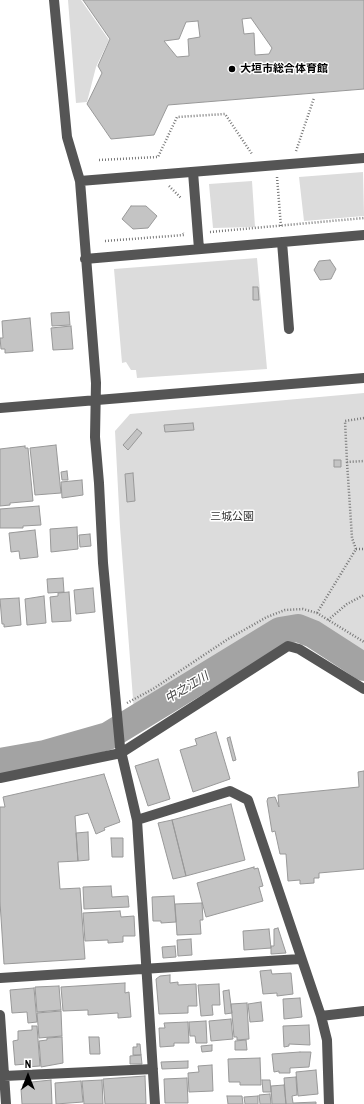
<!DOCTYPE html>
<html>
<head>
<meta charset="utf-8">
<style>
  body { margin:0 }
  #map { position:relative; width:364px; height:1104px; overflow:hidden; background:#fff; font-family:"Archivo Narrow",sans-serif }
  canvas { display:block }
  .north { position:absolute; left:8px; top:1056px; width:40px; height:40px; -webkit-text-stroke:3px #fff; paint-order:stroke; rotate:0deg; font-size:11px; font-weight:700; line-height:16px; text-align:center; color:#000 }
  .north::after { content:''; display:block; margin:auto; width:14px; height:18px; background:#000; clip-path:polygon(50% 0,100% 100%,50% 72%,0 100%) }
</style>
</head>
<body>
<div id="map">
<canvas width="364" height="1104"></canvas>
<div class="north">N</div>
</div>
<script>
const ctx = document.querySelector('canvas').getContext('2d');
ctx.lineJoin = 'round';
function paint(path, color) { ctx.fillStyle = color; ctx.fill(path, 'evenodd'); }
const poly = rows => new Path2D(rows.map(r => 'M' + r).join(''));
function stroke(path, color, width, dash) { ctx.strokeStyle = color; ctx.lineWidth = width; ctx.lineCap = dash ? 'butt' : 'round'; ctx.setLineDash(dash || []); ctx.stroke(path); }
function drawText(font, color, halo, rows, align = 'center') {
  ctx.font = font + ' "Archivo Narrow","Noto Sans JP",sans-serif'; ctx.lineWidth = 3; ctx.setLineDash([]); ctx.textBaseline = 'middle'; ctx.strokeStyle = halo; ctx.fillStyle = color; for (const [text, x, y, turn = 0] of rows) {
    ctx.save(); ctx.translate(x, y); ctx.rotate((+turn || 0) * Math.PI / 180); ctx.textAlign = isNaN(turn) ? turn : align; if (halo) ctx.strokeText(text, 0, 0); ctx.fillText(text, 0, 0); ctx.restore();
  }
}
paint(poly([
  [68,0,81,0,109,40,96,67,87,102,76,103],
  [363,172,364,216,304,221,299,177],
  [252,181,255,227,213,228,209,184],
  [257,258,267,369,137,378,136,370,131,370,126,362,122,363,114,269],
  [364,393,364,657,327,627,278,619,134,712,120,527,115,431,130,414]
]), '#dcdcdc');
stroke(poly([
  [0,762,45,754,108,736,280,631,298,628,313,634,364,667]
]), '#a3a3a3', 28);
const building = poly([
  [83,0,364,0,364,89,168,105,154,135,111,139,87,104,102,73,98,66,110,39,83,0],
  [251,18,272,48,269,54,255,55,254,33,244,34,242,19,251,18],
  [198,21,200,37,188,39,189,56,177,57,164,41,179,39,186,22,198,21],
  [131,206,146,206,157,216,148,228,133,229,122,219,131,206],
  [330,260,336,269,331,279,320,280,314,270,319,261,330,260],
  [253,287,258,287,259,300,253,300,253,287],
  [69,312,70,325,52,326,51,313,69,312],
  [30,318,33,351,5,353,5,349,1,349,0,338,3,338,2,321,30,318],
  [71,326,73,349,53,350,51,328,71,326],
  [193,423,194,430,165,432,164,425,193,423],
  [137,429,142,433,128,450,123,445,137,429],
  [56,445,61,493,35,495,30,448,56,445],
  [25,446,25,448,28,448,33,501,10,503,10,505,0,506,0,449,25,446],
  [334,460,341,460,341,467,334,467,334,460],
  [67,471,68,480,62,480,61,472,67,471],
  [133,473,135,501,127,502,125,474,133,473],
  [82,480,83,495,62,498,61,482,82,480],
  [39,506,41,525,23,526,23,528,0,528,0,509,39,506],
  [77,527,78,549,51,552,50,529,77,527],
  [35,530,38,557,20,559,19,551,11,552,9,533,35,530],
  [90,534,91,546,80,547,79,535,90,534],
  [63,578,64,592,48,593,47,579,63,578],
  [93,588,95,612,76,614,74,590,93,588],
  [69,592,71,621,52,622,50,597,58,596,58,593,69,592],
  [44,596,46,623,27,625,25,599,44,596],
  [19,598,21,625,4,627,4,624,2,624,0,599,19,598],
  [216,732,230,779,193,792,180,750,197,745,195,739,216,732],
  [230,737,236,760,233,761,227,738,230,737],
  [158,759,170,799,148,806,135,766,158,759],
  [364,771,364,869,319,873,319,878,314,878,314,883,300,884,300,880,288,881,286,854,280,854,275,831,272,832,267,801,268,798,275,797,279,807,278,795,359,787,358,772,364,771],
  [104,774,120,822,104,828,105,830,96,834,88,813,75,816,78,861,58,862,60,889,80,888,85,959,4,964,0,902,0,807,5,807,3,797,104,774],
  [231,804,245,860,186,876,172,820,231,804],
  [172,820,186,876,173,879,158,823,172,820],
  [88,832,89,860,78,861,76,833,88,832],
  [111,838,123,838,123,857,112,857,111,838],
  [254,867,254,869,258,868,263,886,259,887,263,901,206,917,197,883,254,867],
  [111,886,112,897,128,896,129,907,84,909,83,887,111,886],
  [174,896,176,922,161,923,161,921,153,921,152,897,174,896],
  [202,903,203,920,200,920,201,934,177,935,175,904,202,903],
  [120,911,121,917,134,916,135,936,123,936,123,942,108,943,108,940,85,941,83,913,120,911],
  [278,928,286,953,271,954,271,946,274,946,274,929,278,928],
  [269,929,271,948,244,950,243,931,269,929],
  [191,939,192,955,178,956,177,940,191,939],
  [175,946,176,957,163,958,162,947,175,946],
  [271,970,272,974,291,973,293,994,277,996,277,993,263,994,260,971,271,970],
  [170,975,170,983,178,982,178,985,196,984,197,1006,188,1006,188,1013,159,1014,156,979,160,976,170,975],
  [125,983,125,993,129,992,131,1017,118,1018,118,1013,88,1015,88,1010,63,1011,61,987,125,983],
  [219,984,220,1005,212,1005,213,1015,201,1016,198,985,219,984],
  [59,986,61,1010,37,1012,35,987,59,986],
  [34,988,37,1022,28,1023,27,1012,12,1013,10,990,34,988],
  [229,990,232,1013,225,1014,223,991,229,990],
  [300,998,302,1017,284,1019,283,999,300,998],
  [261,1002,263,1021,250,1022,248,1004,261,1002],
  [247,1003,249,1039,237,1040,237,1037,234,1037,231,1004,247,1003],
  [61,1011,62,1036,39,1038,37,1013,61,1011],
  [231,1019,233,1039,211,1041,209,1021,231,1019],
  [206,1021,207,1043,196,1043,195,1036,190,1036,189,1022,206,1021],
  [188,1022,189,1043,174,1043,174,1046,160,1047,159,1028,165,1028,164,1023,188,1022],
  [309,1025,310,1045,289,1044,289,1046,284,1047,283,1026,309,1025],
  [32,1026,37,1026,40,1066,27,1067,26,1064,15,1065,13,1041,18,1040,18,1031,32,1030,32,1026],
  [62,1037,63,1063,41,1067,39,1041,47,1040,47,1038,62,1037],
  [89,1037,99,1037,100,1054,90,1054,89,1037],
  [246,1040,247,1050,235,1050,235,1041,246,1040],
  [137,1044,140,1044,141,1055,133,1055,133,1047,137,1047,137,1044],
  [212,1045,212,1051,202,1052,201,1046,212,1045],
  [300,1052,311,1052,309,1067,290,1068,290,1073,279,1073,279,1071,274,1072,272,1054,300,1052],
  [141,1055,142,1064,130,1064,130,1056,141,1055],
  [260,1058,261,1085,240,1085,240,1082,229,1082,228,1059,260,1058],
  [188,1061,188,1068,162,1069,161,1062,188,1061],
  [212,1065,213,1091,189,1092,188,1073,199,1072,198,1066,212,1065],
  [316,1070,318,1094,298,1096,296,1072,316,1070],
  [145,1076,146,1104,105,1104,103,1079,145,1076],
  [296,1077,297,1095,292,1096,293,1103,316,1102,316,1104,286,1104,284,1078,296,1077],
  [187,1078,188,1103,165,1103,164,1079,187,1078],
  [51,1080,52,1104,22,1104,21,1089,23,1089,23,1084,32,1085,32,1082,51,1080],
  [102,1080,103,1104,84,1104,82,1081,102,1080],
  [262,1080,270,1080,271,1092,263,1092,262,1080],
  [81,1081,83,1102,56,1104,55,1083,81,1081],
  [284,1085,286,1104,272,1104,271,1086,284,1085],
  [270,1094,271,1104,260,1104,259,1095,270,1094],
  [227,1096,242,1096,243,1104,228,1104,227,1096],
  [258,1096,258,1104,245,1104,244,1097,258,1096]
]);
paint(building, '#c4c4c4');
stroke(building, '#999', 1);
stroke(poly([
  [296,151,314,98],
  [99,160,158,157,177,117,225,114,252,154],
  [277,177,281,227],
  [169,186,181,198],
  [210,232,364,218],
  [105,241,184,235,183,233],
  [364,418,345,421,347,462,364,461],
  [356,549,364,549],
  [317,613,356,549,352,538,347,462],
  [328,620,347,604,364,595],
  [127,703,153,689,228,639,267,617,285,610,303,609,317,613,364,642]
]), '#777', 2.5, [1, 2]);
stroke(poly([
  [54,0,67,137,80,181,96,383,95,437,99,483,103,563,120,747,137,820,155,1104],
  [193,172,199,249],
  [80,181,364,158],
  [282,242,289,329],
  [85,259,364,235],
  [0,408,364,378],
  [0,778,121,753,288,646,299,649,364,689],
  [137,820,230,791,248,800,321,1016,327,1040,329,1104],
  [0,978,300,959],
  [0,1015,6,1104],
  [321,1016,364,1011],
  [4,1076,153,1069]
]), '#555', 10);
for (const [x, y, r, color] of [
  [232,69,4,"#000"]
]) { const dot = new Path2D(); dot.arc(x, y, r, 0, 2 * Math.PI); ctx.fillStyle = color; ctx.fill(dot); stroke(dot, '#fff', 1.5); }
drawText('bold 11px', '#000', '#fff', [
  ["大垣市総合体育館",240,69]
], 'left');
drawText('11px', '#333', '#fff', [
  ["三城公園",232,517]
]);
drawText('italic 12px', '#444', '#fff', [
  ["中之江川",187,688,-31]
]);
</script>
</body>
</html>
